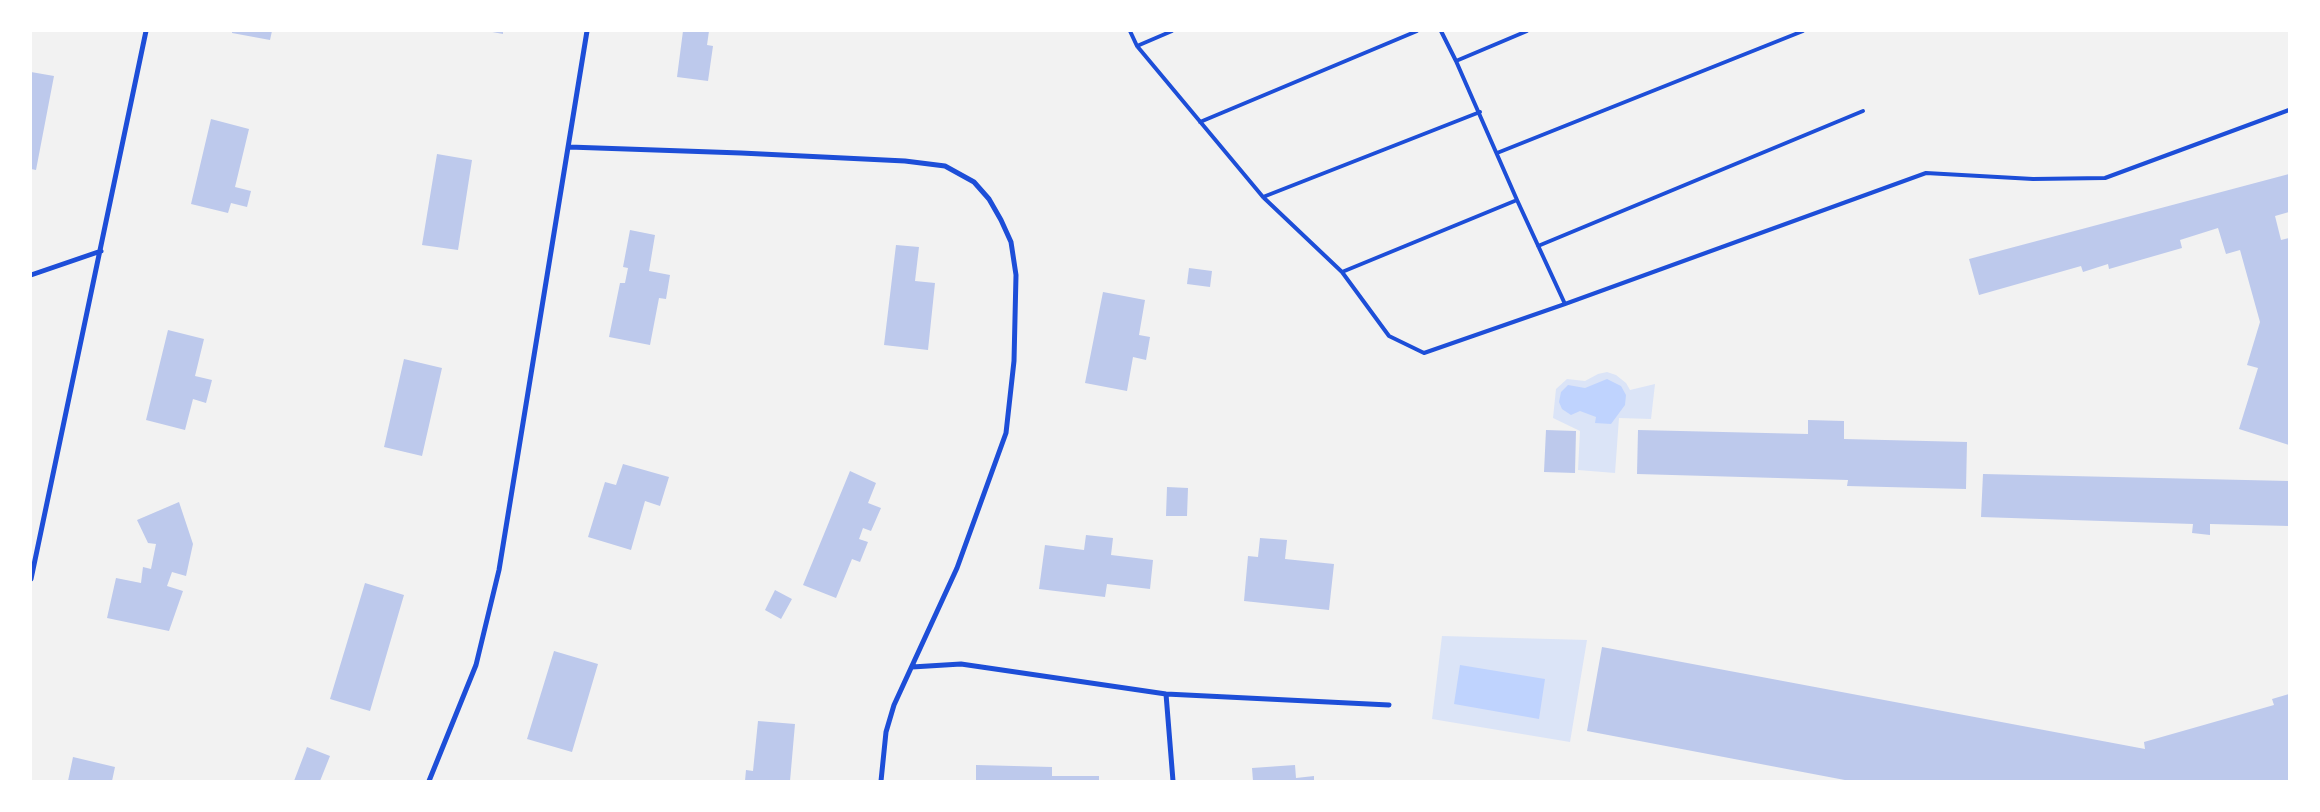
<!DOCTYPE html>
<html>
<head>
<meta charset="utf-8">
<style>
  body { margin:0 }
  #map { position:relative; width:2320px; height:812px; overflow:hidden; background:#f2f2f2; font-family:Arial,sans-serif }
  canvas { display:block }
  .frame { position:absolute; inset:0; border:32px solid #fff; pointer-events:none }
</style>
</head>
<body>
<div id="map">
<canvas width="2320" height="812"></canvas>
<div class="frame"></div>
</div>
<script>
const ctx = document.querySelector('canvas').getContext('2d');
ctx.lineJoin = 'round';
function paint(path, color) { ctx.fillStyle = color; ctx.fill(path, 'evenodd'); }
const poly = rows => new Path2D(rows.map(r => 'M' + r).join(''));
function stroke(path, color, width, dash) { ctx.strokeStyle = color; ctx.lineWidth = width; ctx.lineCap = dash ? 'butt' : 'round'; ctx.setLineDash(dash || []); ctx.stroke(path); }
paint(poly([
  [1607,372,1616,375,1626,383,1630,390,1655,384,1651,419,1619,418,1615,473,1578,470,1580,431,1553,418,1556,389,1567,379,1585,381,1598,374],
  [1442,636,1587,640,1570,742,1432,719]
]), '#dbe4f7');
paint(poly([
  [1607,379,1621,386,1626,395,1625,405,1611,424,1595,423,1596,417,1580,411,1571,415,1562,409,1559,402,1561,392,1568,385,1585,388],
  [1460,665,1545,679,1539,719,1454,704]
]), '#bfd3fe');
paint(poly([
  [232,31,272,31,270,40,232,33],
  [487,31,503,31,503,34],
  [683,31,709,31,707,45,713,46,708,81,677,77],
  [31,72,54,76,36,170,31,169],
  [211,119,249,129,235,187,251,191,247,207,231,203,228,213,191,204],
  [437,154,472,160,458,250,422,245],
  [2289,174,2289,212,2275,216,2281,240,2289,238,2289,445,2239,429,2258,368,2247,365,2260,322,2240,250,2226,254,2218,228,2180,240,2182,248,2109,269,2108,264,2083,272,2081,266,1979,295,1969,259],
  [630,230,655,235,649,271,670,275,666,299,659,298,650,345,609,337,620,283,625,283,628,268,623,267],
  [896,245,919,247,915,281,935,283,928,350,884,345],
  [1189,268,1212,271,1210,287,1187,284],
  [1103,292,1145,300,1139,335,1150,337,1146,360,1133,357,1127,391,1085,383],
  [168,330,204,339,195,376,212,380,206,403,193,399,185,430,146,420],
  [404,359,442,368,422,456,384,447],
  [1808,420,1844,421,1844,439,1967,442,1966,489,1847,486,1848,480,1637,474,1638,430,1808,434],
  [1546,430,1576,431,1575,473,1544,472],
  [623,464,669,477,660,506,645,501,631,550,588,537,605,482,616,485],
  [850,471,876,483,868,503,881,508,871,531,863,528,859,539,868,542,860,562,852,559,836,598,803,585],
  [1983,474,2289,481,2289,526,2210,524,2210,535,2192,533,2193,524,1981,517],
  [1167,487,1188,488,1187,516,1166,516],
  [179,502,193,544,186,576,172,572,167,586,183,591,169,631,107,618,116,578,141,583,143,567,151,569,156,544,148,543,137,520],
  [1086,535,1113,538,1111,555,1153,560,1150,589,1107,584,1105,597,1039,589,1045,545,1084,550],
  [1260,538,1287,540,1285,559,1334,564,1329,610,1244,601,1248,556,1258,557],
  [365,583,404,595,370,711,330,699],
  [775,590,792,599,781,619,765,610],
  [1602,647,2145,749,2144,742,2274,705,2272,699,2289,694,2289,781,1850,781,1587,731],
  [554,651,598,664,572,752,527,739],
  [758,721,795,724,790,781,745,781,746,770,753,771],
  [307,747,330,756,320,781,294,781],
  [73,757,115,767,112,781,68,781],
  [976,765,1052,767,1052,776,1099,776,1099,781,976,781],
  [1295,765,1296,778,1314,776,1314,781,1253,781,1252,768]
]), '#bdc9ec');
stroke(poly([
  [1130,31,1137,46,1263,197,1342,272,1389,336,1424,353,1565,304,1926,173,2033,179,2105,178,2289,110],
  [1441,31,1456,61,1517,200,1565,304],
  [1137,46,1172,31],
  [1456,61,1527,31],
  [1200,122,1417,31],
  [1497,153,1803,31],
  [1263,197,1480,112],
  [1538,246,1863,111],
  [1342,272,1517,200]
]), '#1d4ed8', 4);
stroke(poly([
  [569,147,741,153,905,161,945,166,974,182,989,199,1001,220,1011,242,1016,275,1014,361,1006,433,957,568,894,705,886,732,881,781],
  [31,275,101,251],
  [31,579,146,31],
  [912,667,961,664,1166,694,1389,705],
  [1166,694,1173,781],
  [429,781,476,665,499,570,587,31]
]), '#1d4ed8', 5);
</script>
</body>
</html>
